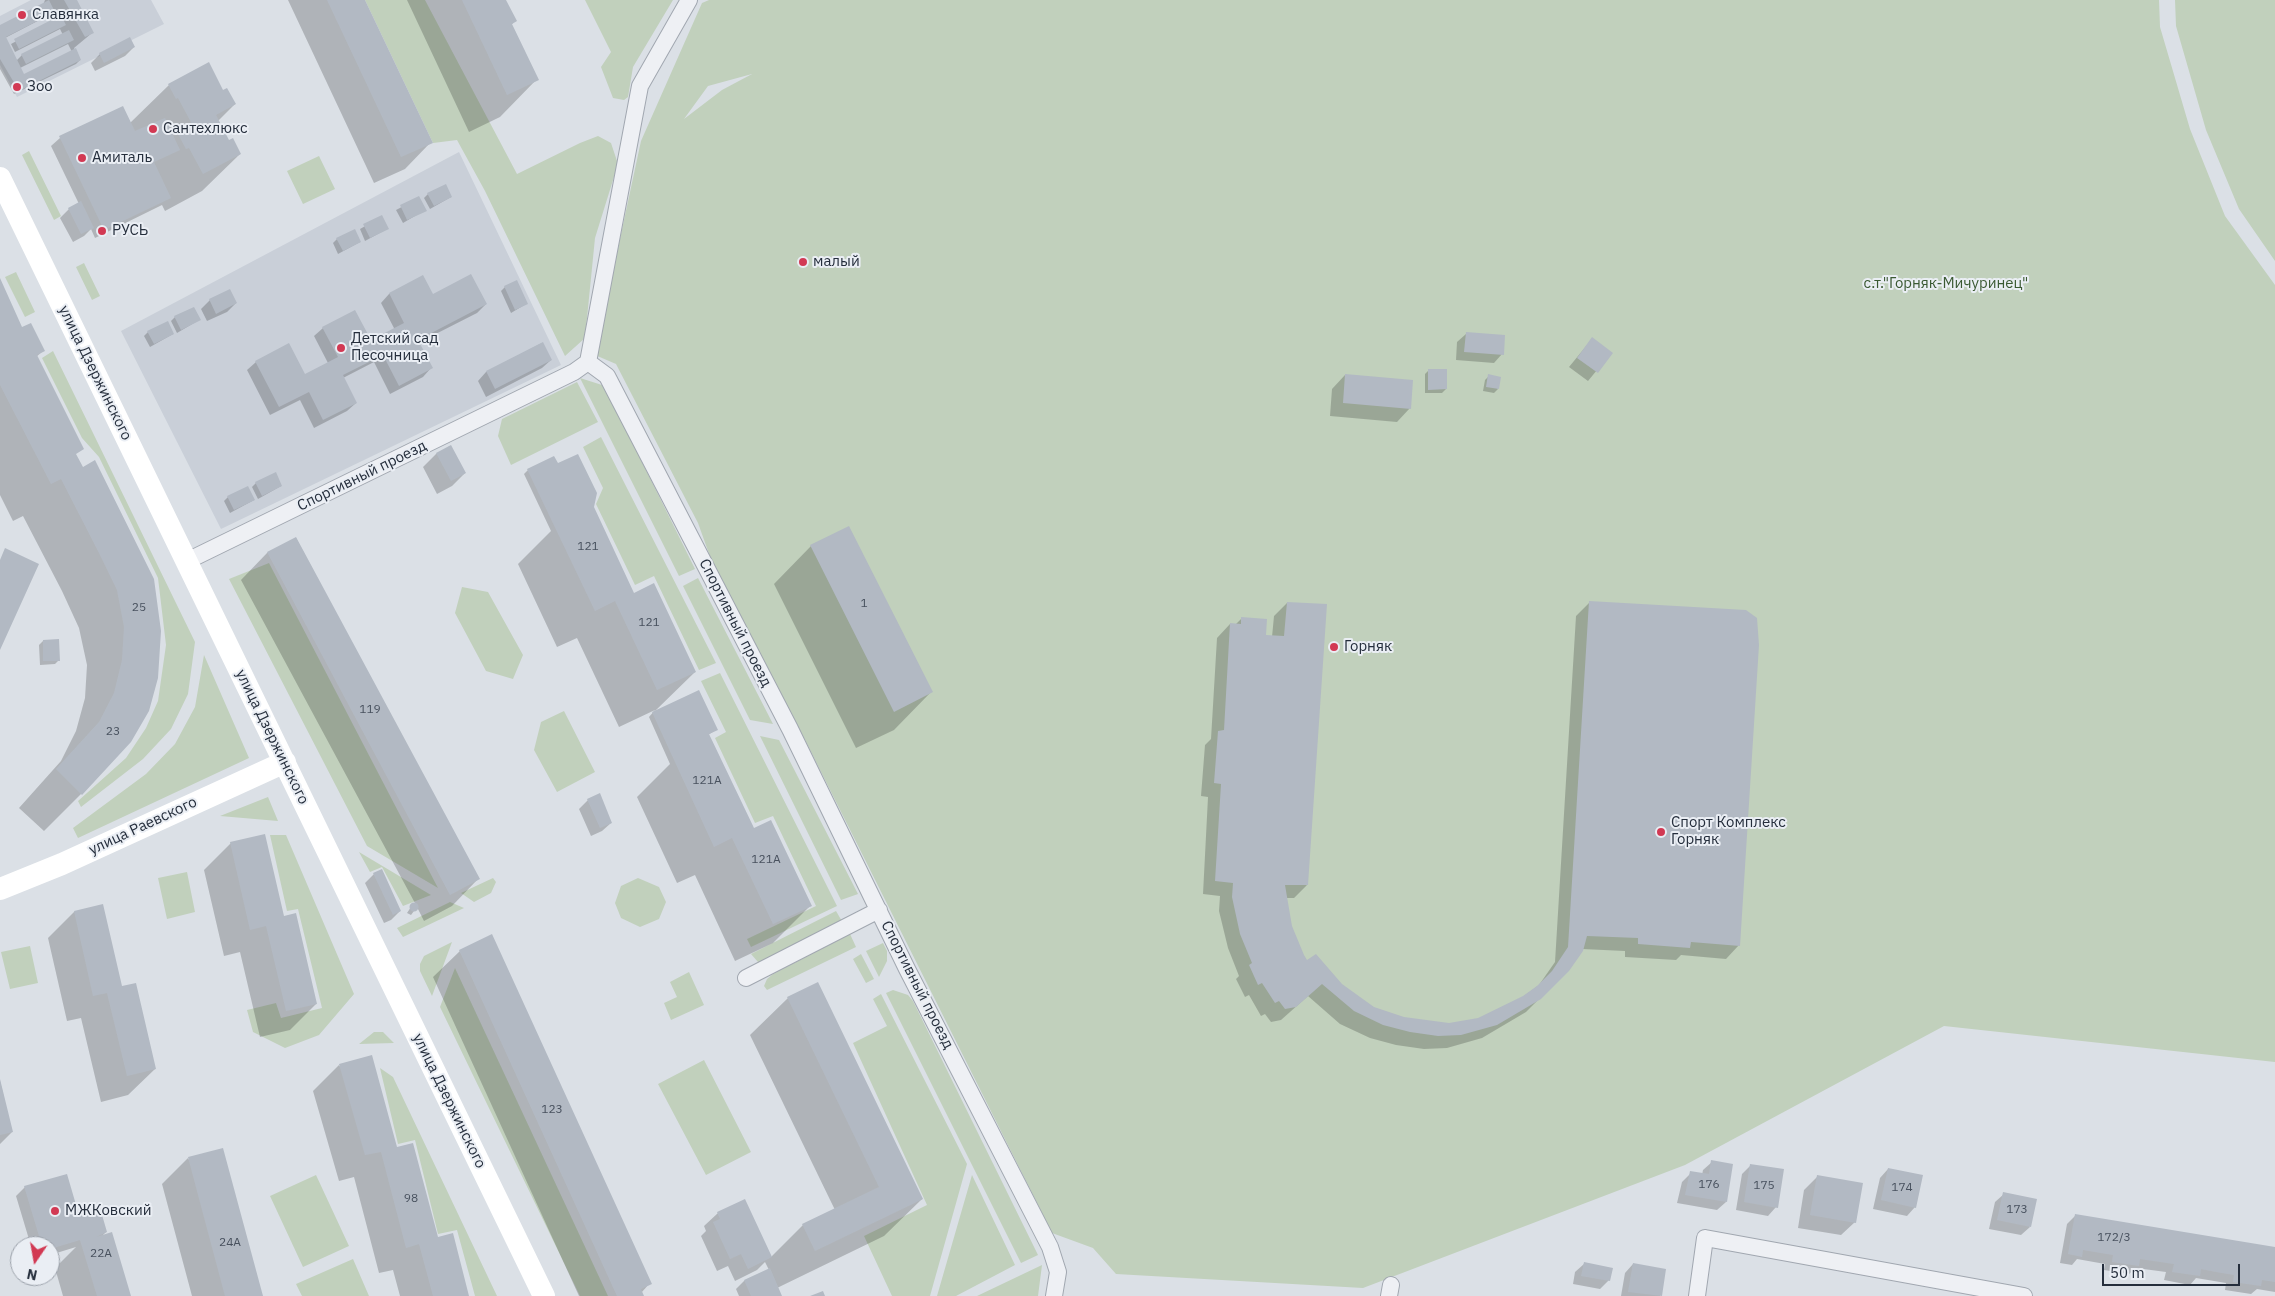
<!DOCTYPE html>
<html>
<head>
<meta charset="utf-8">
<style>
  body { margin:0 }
  #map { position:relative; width:2275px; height:1296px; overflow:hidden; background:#dbe0e6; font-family:"IBM Plex Sans",sans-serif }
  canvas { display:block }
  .north { position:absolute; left:10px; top:1236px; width:50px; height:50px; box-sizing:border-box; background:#eaeef4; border:1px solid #9ba1aa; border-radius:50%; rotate:192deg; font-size:14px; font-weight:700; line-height:20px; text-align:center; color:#252e3c }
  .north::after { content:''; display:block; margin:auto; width:18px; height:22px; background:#d23953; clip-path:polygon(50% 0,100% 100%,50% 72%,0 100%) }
  .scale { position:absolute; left:2102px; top:1264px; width:138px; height:22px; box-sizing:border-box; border:2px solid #252e3c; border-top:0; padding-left:6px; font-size:15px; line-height:18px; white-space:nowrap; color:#252e3c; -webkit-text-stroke:4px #eaeef4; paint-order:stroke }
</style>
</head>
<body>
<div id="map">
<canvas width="2275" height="1296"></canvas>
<div class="north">N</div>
<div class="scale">50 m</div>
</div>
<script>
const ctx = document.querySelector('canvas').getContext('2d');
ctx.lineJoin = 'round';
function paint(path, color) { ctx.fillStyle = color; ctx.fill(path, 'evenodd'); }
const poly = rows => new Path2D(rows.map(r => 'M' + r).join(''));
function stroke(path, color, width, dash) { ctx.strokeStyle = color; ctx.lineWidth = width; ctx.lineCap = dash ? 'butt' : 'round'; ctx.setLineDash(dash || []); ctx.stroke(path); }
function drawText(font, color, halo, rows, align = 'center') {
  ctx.font = font + ' "IBM Plex Sans",sans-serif'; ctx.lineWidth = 4; ctx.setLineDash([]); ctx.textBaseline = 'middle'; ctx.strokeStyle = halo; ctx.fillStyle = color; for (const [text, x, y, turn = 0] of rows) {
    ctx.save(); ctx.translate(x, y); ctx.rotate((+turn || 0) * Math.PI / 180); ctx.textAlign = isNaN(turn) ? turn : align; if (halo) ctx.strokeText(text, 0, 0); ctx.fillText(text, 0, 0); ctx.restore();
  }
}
paint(poly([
  [31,0,151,0,164,24,17,97,0,65,0,16],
  [459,152,561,365,221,529,121,331]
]), '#c9cfd8');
paint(poly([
  [365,0,425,0,517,174,580,143,598,136,611,143,618,164,595,238,585,338,565,356,485,191,457,140,433,143],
  [585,0,673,0,633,67,628,97,624,100,613,98,601,67,611,52],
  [709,0,2159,0,2160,27,2190,129,2225,216,2275,285,2275,1062,1944,1026,1685,1165,1363,1288,1116,1274,1093,1248,1052,1233,805,740,790,718,717,576,698,523,616,364,595,355,641,141,702,3],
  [752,74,722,90,684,119,708,86],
  [2175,0,2275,0,2275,261,2239,209,2206,130,2176,26],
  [29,151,61,216,54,220,22,155],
  [319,156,335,189,303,204,287,171],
  [84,263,100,296,92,300,76,267],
  [16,272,35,312,25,317,5,277],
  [53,351,195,642,188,694,171,729,143,759,81,807,78,801,126,758,146,728,158,701,166,645,158,578,99,457,82,438,42,358],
  [580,378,602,385,607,391,695,569,679,576],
  [577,382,598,422,511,465,498,436,502,419],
  [601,437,716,663,699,670,654,576,635,585,596,504,603,488,583,447],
  [269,563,438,888,367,846,229,579],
  [698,578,773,724,750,720,683,586],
  [462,587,488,592,523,655,513,679,486,671,455,613],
  [204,655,249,758,78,838,73,828,146,774,175,744,195,707],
  [720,673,837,906,751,947,747,939,816,906,773,816,755,823,715,738,726,732,701,681],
  [564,711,595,772,557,792,534,750,541,722],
  [760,736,779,740,858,894,841,900],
  [268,797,278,821,220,816],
  [270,835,286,835,354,994,319,1035,285,1048,253,1032,247,1010,276,1003,281,1018,322,1008,298,909,287,911],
  [359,852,431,895,403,906,382,867,370,872],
  [187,872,195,912,167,919,158,878],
  [493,878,496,882,491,893,474,902,461,893],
  [638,878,659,887,666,902,659,919,640,927,621,918,615,903,621,886],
  [450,902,464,908,403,937,397,928],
  [836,911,843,923,768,962,758,962,751,954],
  [850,934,856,947,767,990,764,986,767,979,773,974],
  [452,942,432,996,420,971,420,964,424,956],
  [883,943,887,951,887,961,879,977,866,951],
  [30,946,38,983,10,989,1,952],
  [861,954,874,979,866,983,853,959],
  [455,968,608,1296,580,1296,440,1007],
  [689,972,704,1005,671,1020,664,1003,677,997,670,982],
  [893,990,908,995,913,1001,1038,1255,1021,1263,886,993],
  [881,994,967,1164,930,1296,892,1296,864,1236,927,1205,853,1043,887,1026,873,999],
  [374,1032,383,1032,394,1043,359,1044],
  [704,1060,751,1152,706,1175,658,1084],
  [380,1068,393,1077,497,1296,475,1296,457,1230,438,1234,415,1140,398,1144],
  [316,1175,349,1246,303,1267,270,1196],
  [972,1175,1015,1265,956,1296,937,1296],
  [353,1259,369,1296,302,1296,296,1284],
  [1042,1265,1038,1296,977,1296]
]), '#c1d0bc');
paint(poly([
  [45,0,76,0,92,33,74,48,80,60,76,64,14,94,0,69,0,26,43,5],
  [51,14,55,20,11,44,15,52,60,29,63,35,22,55,16,61,5,38],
  [68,44,72,52,24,76,20,68],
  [288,0,364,0,431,142,405,169,374,183],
  [407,0,505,0,515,21,511,25,537,79,500,117,469,132],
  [134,47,125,56,95,71,91,63,100,54],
  [169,85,223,91,235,104,218,121,228,141,240,154,202,191,165,211,162,205,95,238,91,229,84,236,73,242,60,218,69,209,79,204,51,146,60,138,130,123],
  [428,194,451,197,430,209,424,198],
  [419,198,425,210,403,223,396,210],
  [381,217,387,229,365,241,360,229],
  [337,239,360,242,338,254,333,243],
  [422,277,432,296,486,304,477,313,418,343,431,368,423,377,390,394,374,362,343,378,356,403,347,411,314,428,300,400,270,415,247,370,256,362,305,375,328,363,314,336,323,328,371,342,395,330,381,303,389,294],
  [0,281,21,329,43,351,36,357,83,449,70,456,160,631,81,794,44,831,19,808,61,761,76,731,85,698,87,665,79,628,62,591,23,516,13,521,0,495],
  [505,287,526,304,511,313,501,291],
  [210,300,236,303,227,312,207,321,201,309],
  [175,317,199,320,177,333,171,321],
  [148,332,173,334,150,347,144,336],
  [1466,334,1502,354,1494,363,1456,360,1457,342],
  [1592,339,1611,353,1588,381,1569,367],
  [542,343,551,360,542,368,486,397,478,381,486,372],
  [1429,370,1446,389,1442,393,1425,393,1425,374],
  [1345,375,1410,408,1397,422,1330,416,1332,389],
  [1489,376,1498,389,1494,393,1483,391,1485,380],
  [450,446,465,473,452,486,437,494,423,467,436,454],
  [528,470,592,509,633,594,695,672,654,712,716,730,708,735,753,830,810,906,773,943,735,961,695,875,677,883,637,797,670,764,649,717,655,710,619,727,577,638,557,647,518,564,551,531,524,474],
  [256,483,281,486,258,499,252,487],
  [228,497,254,500,230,513,224,501],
  [296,538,478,879,452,906,424,921,417,907,411,915,407,913,413,904,416,905,241,580,267,553],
  [811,546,931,692,894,730,856,748,774,584],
  [1287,603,1307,885,1294,898,1286,898,1291,926,1303,956,1307,962,1374,1008,1403,1018,1449,1024,1478,1019,1523,997,1539,985,1555,962,1576,616,1589,603,1739,945,1726,959,1681,955,1676,960,1625,957,1625,951,1582,949,1568,970,1526,1012,1482,1038,1447,1048,1424,1049,1396,1045,1370,1038,1340,1024,1308,996,1281,1020,1271,1022,1265,1014,1261,1016,1249,995,1245,997,1236,979,1239,976,1228,948,1219,911,1220,896,1203,894,1208,797,1201,796,1205,745,1211,739,1217,638,1230,624,1235,625,1242,618,1265,636,1272,637,1274,616],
  [43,641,59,660,55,664,40,665,39,645],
  [588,800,611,823,602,831,591,836,579,809],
  [231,843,283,918,316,1004,290,1030,260,1037,240,952,224,956,204,870],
  [374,874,400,911,391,920,384,923,365,883],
  [102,905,121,987,155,1069,128,1095,101,1102,81,1018,67,1021,48,938,74,912],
  [460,951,650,1283,641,1293,643,1296,579,1296,433,977],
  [788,998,922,1199,884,1236,777,1288,780,1296,739,1296,736,1289,744,1281,769,1270,765,1262,757,1270,735,1281,728,1266,717,1271,701,1236,706,1231,704,1226,718,1213,771,1257,803,1225,835,1210,750,1035],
  [339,1065,396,1148,437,1239,468,1296,400,1296,393,1270,379,1273,354,1177,339,1181,313,1091],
  [0,1081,12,1132,0,1144],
  [188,1158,261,1296,192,1296,162,1184],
  [1712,1162,1726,1202,1717,1210,1677,1203,1682,1182,1691,1173,1702,1175,1703,1170],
  [1751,1165,1776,1207,1768,1216,1736,1210,1742,1174],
  [1888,1169,1915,1207,1907,1216,1873,1209,1880,1178],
  [1818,1176,1855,1222,1841,1235,1798,1228,1804,1190],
  [25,1187,106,1232,102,1236,129,1296,63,1296,55,1268,76,1247,50,1255,50,1246,31,1246,16,1196],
  [2004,1194,2030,1227,2021,1235,1989,1229,1995,1202],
  [2075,1216,2275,1249,2275,1292,2257,1289,2251,1294,2225,1290,2226,1283,2196,1278,2190,1285,2164,1280,2166,1272,2136,1268,2129,1274,2104,1270,2105,1264,2077,1259,2072,1265,2060,1263,2067,1224],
  [1584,1264,1609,1280,1600,1289,1573,1284,1575,1272],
  [1633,1264,1665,1270,1660,1296,1621,1296,1625,1273]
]), '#0003');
paint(poly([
  [49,0,55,12,6,37,24,74,76,48,81,60,19,91,0,59,0,25],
  [64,0,77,0,94,33,85,37],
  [327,0,365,0,433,143,401,157],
  [462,0,506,0,517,21,512,24,539,80,507,95],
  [61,15,66,25,19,49,14,39],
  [69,30,74,40,26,64,21,54],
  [130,37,135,47,104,63,99,53],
  [209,62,223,90,227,88,236,104,216,115,229,140,233,138,241,154,203,174,189,148,186,149,177,132,192,124,178,98,176,99,168,84],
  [123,106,135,131,165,118,180,150,154,162,171,198,104,230,59,136],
  [446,184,452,197,434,206,427,193],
  [419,196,427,211,407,220,400,205],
  [81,201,94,228,81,234,68,208],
  [382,215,389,229,370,238,363,224],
  [355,229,361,242,343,251,336,238],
  [471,274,487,304,418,340,433,368,399,386,383,355,343,375,357,403,323,420,309,392,279,407,255,361,289,343,305,374,338,357,322,327,355,310,371,340,404,323,389,293,423,275,433,294],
  [0,278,22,327,31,323,45,351,37,355,84,449,76,454,83,467,95,460,154,579,161,631,158,678,149,711,131,742,82,795,56,769,99,722,114,693,122,660,124,627,117,590,99,553,61,479,51,484,0,385],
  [517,280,528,304,515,310,504,286],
  [230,289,237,303,216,314,209,299],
  [194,307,201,320,181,330,174,316],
  [168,321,174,334,154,344,147,331],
  [1466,332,1505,335,1504,355,1464,352],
  [1592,337,1613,353,1598,373,1577,358],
  [543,342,552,360,495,389,486,371],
  [1428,369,1447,369,1447,389,1428,390],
  [1345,374,1413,380,1411,409,1343,403],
  [1488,374,1501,377,1499,389,1486,387],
  [451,445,466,473,451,481,436,453],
  [578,454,597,493,594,507,634,593,654,583,696,672,657,690,615,601,595,611,527,469,554,456,558,463],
  [276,472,282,486,262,496,255,482],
  [248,486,255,500,234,510,227,496],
  [849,526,933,692,894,712,810,545],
  [296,537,480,879,450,895,267,552],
  [5,548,39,564,0,650,0,560],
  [1589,601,1746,610,1757,618,1759,645,1740,946,1691,942,1690,948,1638,944,1638,938,1587,936,1583,951,1569,971,1541,999,1497,1025,1461,1035,1438,1036,1410,1032,1383,1025,1354,1011,1322,984,1296,1007,1285,1009,1279,1001,1275,1003,1262,983,1258,985,1249,965,1252,963,1240,934,1232,897,1233,883,1215,881,1221,784,1214,783,1218,731,1224,730,1230,623,1241,624,1241,617,1267,619,1266,635,1284,636,1287,602,1327,604,1308,885,1285,885,1292,926,1304,955,1307,960,1316,954,1342,984,1374,1007,1404,1017,1449,1023,1478,1018,1523,996,1537,986,1552,971,1568,947],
  [59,639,60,661,43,661,43,640],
  [699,690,718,730,709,734,754,828,771,820,812,906,773,924,732,838,714,847,652,712],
  [600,793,612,823,600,828,587,799],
  [265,834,284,916,296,913,317,1004,286,1011,266,926,250,930,230,842],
  [382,869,401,911,393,915,373,873],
  '409.5 907a4.5 4.5 0 1 1 9 0a4.5 4.5 0 1 1-9 0Z',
  [103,904,122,986,136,983,156,1069,127,1076,107,993,93,996,74,911],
  [492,934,652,1284,641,1289,644,1296,617,1296,459,950],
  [818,982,923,1199,815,1251,802,1224,879,1187,787,997],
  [372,1055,397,1147,413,1143,438,1237,453,1233,469,1296,433,1296,419,1244,406,1248,381,1152,365,1155,339,1064],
  [0,1079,13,1132,0,1135],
  [223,1148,263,1296,225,1296,197,1191,188,1157],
  [1711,1160,1733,1164,1727,1202,1685,1195,1690,1171,1709,1174],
  [1750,1164,1784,1169,1778,1208,1744,1202],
  [1888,1168,1923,1175,1916,1208,1881,1200],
  [67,1174,79,1215,100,1208,107,1232,96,1237,112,1232,131,1296,97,1296,80,1240,50,1249,50,1246,42,1246,24,1186],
  [1817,1175,1863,1183,1856,1223,1810,1215],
  [2003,1192,2037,1199,2031,1227,1997,1220],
  [745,1199,772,1257,748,1269,741,1254,730,1259,713,1222,720,1219,717,1212],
  [2075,1214,2275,1247,2275,1282,2262,1280,2261,1286,2233,1282,2234,1275,2216,1272,2201,1269,2200,1276,2172,1272,2174,1264,2140,1259,2139,1266,2112,1262,2113,1255,2083,1250,2082,1257,2068,1254],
  [1584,1262,1613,1268,1610,1281,1581,1276],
  [1633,1263,1666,1269,1662,1296,1628,1292],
  [770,1268,782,1296,751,1296,744,1280],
  [823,1291,825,1296,810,1296]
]), '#b2b9c3');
const street = poly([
  [588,362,640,86,689,0],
  [187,561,574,372,588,362,607,376,790,729,907,969,1050,1247,1058,1272,1054,1296],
  [746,978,879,910],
  [1389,1296,1391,1285],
  [1697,1296,1705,1238,2024,1296]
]);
stroke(street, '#a1a7b0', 18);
stroke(street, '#eef0f4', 16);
stroke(poly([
  [0,178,544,1296],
  [0,889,62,864,285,762]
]), '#fff', 22);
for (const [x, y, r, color] of [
  [22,15,5,"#d23953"],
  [17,87,5,"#d23953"],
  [153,129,5,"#d23953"],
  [82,158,5,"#d23953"],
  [102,231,5,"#d23953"],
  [803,262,5,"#d23953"],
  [341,348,5,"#d23953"],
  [1334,647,5,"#d23953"],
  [1661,832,5,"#d23953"],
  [55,1211,5,"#d23953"]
]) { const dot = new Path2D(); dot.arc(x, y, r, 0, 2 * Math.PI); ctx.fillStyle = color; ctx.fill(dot); stroke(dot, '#eaeef4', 2); }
drawText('12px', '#48515e', null, [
  ["121",588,547],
  ["1",864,604],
  ["25",139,608],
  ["121",649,623],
  ["119",370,710],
  ["23",113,732],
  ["121А",707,781],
  ["121А",766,860],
  ["123",552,1110],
  ["176",1709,1185],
  ["175",1764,1186],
  ["174",1902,1188],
  ["98",411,1199],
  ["173",2017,1210],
  ["172/3",2114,1238],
  ["24А",230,1243],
  ["22А",101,1254]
]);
drawText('15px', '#252e3c', '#eaeef4', [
  ["Славянка",32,15],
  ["Зоо",27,87],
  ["Сантехлюкс",163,129],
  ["Амиталь",92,158],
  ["РУСЬ",112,231],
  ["малый",813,262],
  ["Детский сад",351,339],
  ["Песочница",351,356],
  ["Горняк",1344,647],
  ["Спорт Комплекс",1671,823],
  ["Горняк",1671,840],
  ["МЖКовский",65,1211]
], 'left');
drawText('15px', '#3a5932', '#eaeef4', [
  ["с.т.\"Горняк-Мичуринец\"",1946,284]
]);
drawText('15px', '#252e3c', '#eaeef4', [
  ["улица Дзержинского",95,373,64],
  ["Спортивный проезд",362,476,-26],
  ["Спортивный проезд",735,623,63],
  ["улица Дзержинского",272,737,64],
  ["улица Раевского",143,826,-25],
  ["Спортивный проезд",917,985,63],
  ["улица Дзержинского",449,1101,64]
]);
</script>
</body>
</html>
